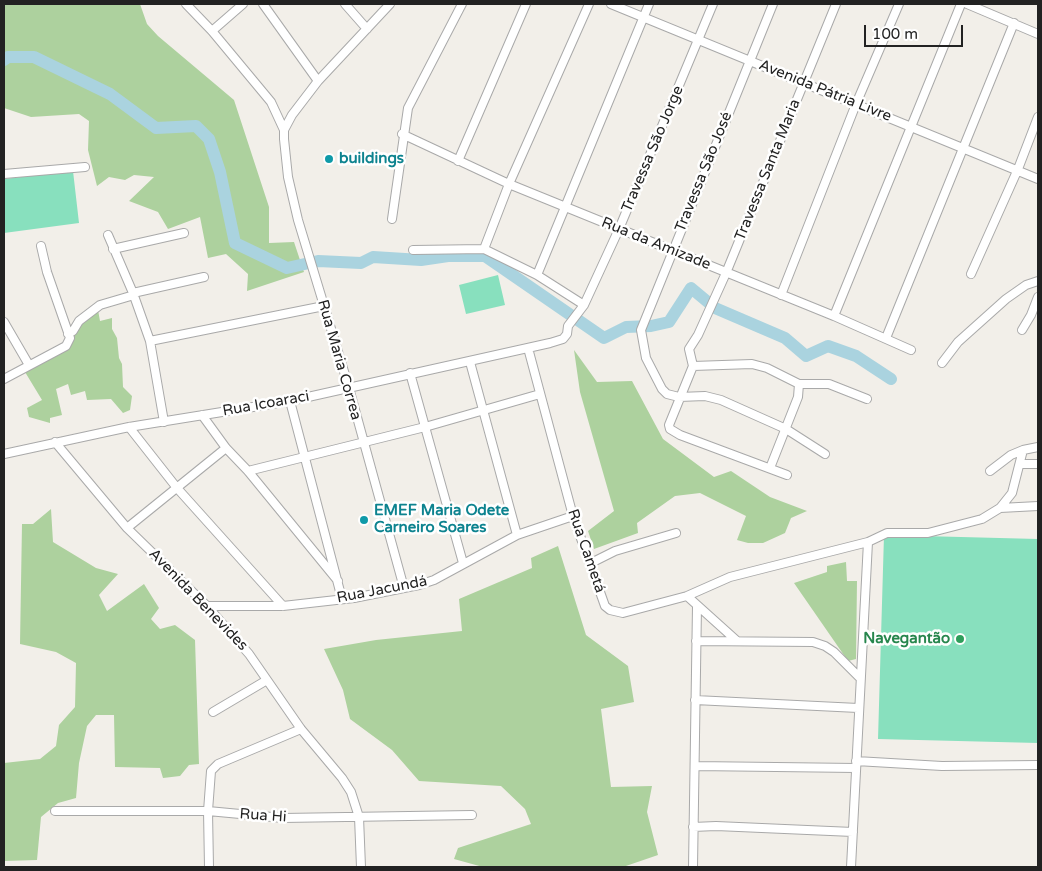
<!DOCTYPE html>
<html>
<head>
<meta charset="utf-8">
<style>
  body { margin:0 }
  #map { position:relative; width:1042px; height:871px; overflow:hidden; background:#f2efe9; font-family:"Varela Round",sans-serif }
  canvas { display:block }
  .frame { position:absolute; inset:0; border:5px solid #222; pointer-events:none }
  .scale { position:absolute; left:864px; top:25px; width:99px; height:22px; box-sizing:border-box; border:2px solid #222; border-top:0; padding-left:6px; font-size:15px; line-height:18px; white-space:nowrap; color:#222; -webkit-text-stroke:4px #fff; paint-order:stroke }
</style>
</head>
<body>
<div id="map">
<canvas width="1042" height="871"></canvas>
<div class="frame"></div>
<div class="scale">100 m</div>
</div>
<script>
const ctx = document.querySelector('canvas').getContext('2d');
ctx.lineJoin = 'round';
function paint(path, color) { ctx.fillStyle = color; ctx.fill(path, 'evenodd'); }
const poly = rows => new Path2D(rows.map(r => 'M' + r).join(''));
function stroke(path, color, width, dash) { ctx.strokeStyle = color; ctx.lineWidth = width; ctx.lineCap = dash ? 'butt' : 'round'; ctx.setLineDash(dash || []); ctx.stroke(path); }
function drawText(font, color, halo, rows, align = 'center') {
  ctx.font = font + ' "Varela Round",sans-serif'; ctx.lineWidth = 5; ctx.setLineDash([]); ctx.textBaseline = 'middle'; ctx.strokeStyle = halo; ctx.fillStyle = color; for (const [text, x, y, turn = 0] of rows) {
    ctx.save(); ctx.translate(x, y); ctx.rotate((+turn || 0) * Math.PI / 180); ctx.textAlign = isNaN(turn) ? turn : align; if (halo) ctx.strokeText(text, 0, 0); ctx.fillText(text, 0, 0); ctx.restore();
  }
}
paint(poly([
  [4,4,140,4,147,24,158,36,234,100,269,207,269,243,294,242,304,272,247,291,248,274,226,254,208,258,200,217,168,229,158,212,129,201,154,177,134,175,125,180,109,177,97,186,88,150,89,121,79,114,31,117,4,108],
  [98,310,100,321,112,318,112,329,117,338,119,358,122,364,123,387,132,396,130,410,123,413,111,399,87,400,85,391,71,395,68,384,56,389,62,415,50,418,50,423,29,417,27,408,42,400,25,372,73,336,79,325],
  [574,350,597,382,632,381,663,439,714,477,731,471,770,497,807,511,791,518,785,533,763,543,748,543,737,540,746,516,700,493,675,496,637,523,638,533,594,549,588,531,614,511,580,392],
  [51,509,53,542,96,568,118,574,99,595,107,611,144,584,159,608,151,619,160,629,175,625,195,640,199,764,189,765,180,776,163,778,160,768,115,767,114,715,96,715,87,726,79,763,76,798,58,803,41,817,37,860,4,861,4,763,40,759,56,746,59,725,75,707,76,663,56,652,20,644,22,524,33,524],
  [558,546,586,635,628,666,634,702,601,709,611,787,652,786,647,812,658,855,623,867,483,867,454,859,458,848,531,824,525,809,501,786,419,781,392,750,350,719,343,690,324,649,376,640,462,631,459,599,532,568,531,558],
  [846,562,847,581,857,581,856,659,848,661,794,583,827,572,827,566]
]), '#add19e');
paint(poly([
  [73,171,79,223,4,233,4,179],
  [498,275,505,305,466,314,459,285],
  [884,535,1038,539,1038,743,878,739]
]), '#88e0be');
stroke(poly([
  [4,60,8,57,34,57,110,94,156,128,196,126,209,139,220,172,235,243,287,268,318,261,361,263,373,257,421,260,448,256,485,256,604,338,626,327,651,326,669,322,691,288,715,308,785,338,806,356,828,346,856,356,891,379]
]), '#aad3df', 12);
const minor = poly([
  [186,4,212,31,271,102,284,130],
  [263,4,318,81],
  [345,4,367,29],
  [390,4,318,81,292,115,284,130,284,139,288,177,298,220,349,388,404,588],
  [611,4,1038,179],
  [773,4,641,330,646,358,662,389,667,394,679,397,705,396,721,400,786,429,825,454],
  [967,4,1038,34],
  [212,31,243,4],
  [402,134,509,184,834,316,911,350],
  [458,161,526,4],
  [4,174,85,167],
  [392,219,408,108,462,4],
  [108,235,133,293,150,341,164,422],
  [113,249,184,233],
  [484,249,509,184,589,4],
  [413,250,484,249,537,275,584,305],
  [971,274,1018,169,1038,117],
  [537,275,649,4],
  [133,293,204,277],
  [781,295,856,104,899,4],
  [834,316,961,4],
  [4,322,29,365],
  [1022,330,1031,315,1038,297],
  [68,334,73,331,79,321,100,305,134,295],
  [886,338,1014,23],
  [150,341,324,306],
  [528,348,573,516,605,606,610,610,623,613,687,596,737,641],
  [470,362,517,535],
  [942,363,958,342,1006,299,1026,285,1038,281],
  [693,366,752,364,767,368,799,384,798,397,770,468],
  [410,373,463,563],
  [4,379,66,346,70,338,47,272,41,246],
  [799,384,829,384,867,399],
  [290,401,342,599],
  [202,415,226,448,248,471,338,581],
  [129,427,177,488,283,606],
  [55,442,127,528,207,606,249,654,301,729,342,778,351,792,359,817,361,867],
  [4,454,129,427,290,401,550,343,563,339,567,334,568,326,584,305,619,229,713,4],
  [1020,464,1038,464],
  [248,471,425,427,540,394],
  [990,471,1011,455,1023,450,1038,447],
  [787,475,680,435,670,429,669,425,693,366,689,349,698,335,726,273,836,4],
  [1000,508,1038,506],
  [127,528,226,448],
  [591,563,615,551,676,533],
  [687,596,730,577,868,542,887,533,928,533,982,519,1000,508,1012,493,1023,450],
  [207,606,283,606,354,598,419,585,434,580,517,535,573,516],
  [696,641,813,642,825,646,834,652,859,677],
  [695,700,858,708],
  [213,712,267,680],
  [856,761,942,766,1038,765],
  [695,766,856,768],
  [55,811,208,811,283,818,472,815],
  [693,827,716,826,853,832],
  [209,867,208,811,211,771,218,764,301,729],
  [693,867,697,606],
  [851,867,868,542]
]);
stroke(minor, '#a9a9a9', 10);
stroke(minor, '#fff', 8);
for (const [x, y, r, color] of [
  [329,159,5,"#0f9aa8"],
  [364,520,5,"#0f9aa8"],
  [960,639,5,"#2e9e5b"]
]) { const dot = new Path2D(); dot.arc(x, y, r, 0, 2 * Math.PI); ctx.fillStyle = color; ctx.fill(dot); stroke(dot, '#fff', 2); }
drawText('15px', '#222', '#fff', [
  ["Avenida Pátria Livre",825,91,22],
  ["Travessa São Jorge",653,149,-67],
  ["Travessa Santa Maria",768,170,-68],
  ["Travessa São José",704,172,-68],
  ["Rua da Amizade",656,244,22],
  ["Rua Maria Correa",339,360,74],
  ["Rua Icoaraci",266,404,-10],
  ["Rua Cametá",586,551,71],
  ["Rua Jacundá",382,590,-11],
  ["Avenida Benevides",198,600,46],
  ["Rua Hi",263,816,4]
]);
drawText('bold 15px', '#0d838f', '#fff', [
  ["buildings",339,159],
  ["EMEF Maria Odete",374,511],
  ["Carneiro Soares",374,528]
], 'left');
drawText('bold 15px', '#27864d', '#fff', [
  ["Navegantão",950,639]
], 'right');
</script>
</body>
</html>
